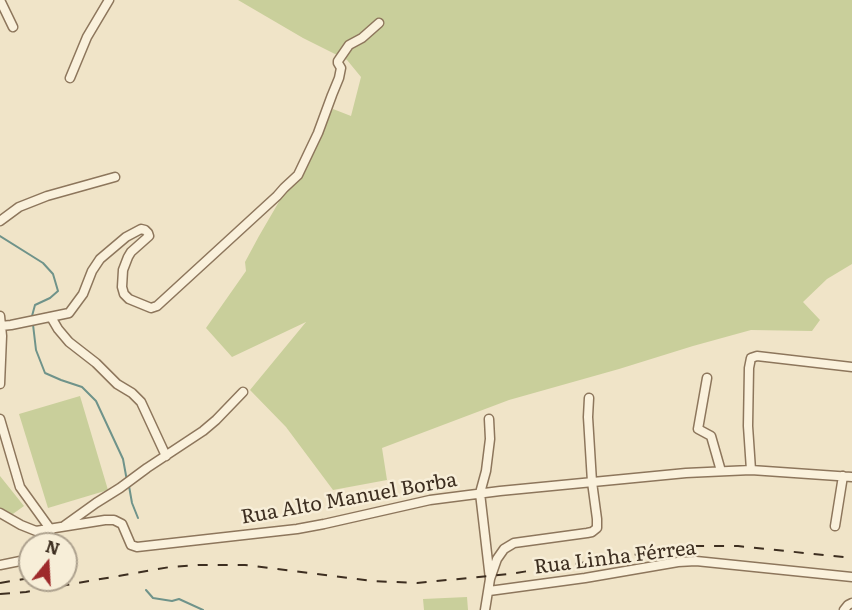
<!DOCTYPE html>
<html>
<head>
<meta charset="utf-8">
<style>
  body { margin:0 }
  #map { position:relative; width:852px; height:610px; overflow:hidden; background:#f0e4c8; font-family:Literata,serif }
  canvas { display:block }
  .north { position:absolute; left:18px; top:532px; width:60px; height:60px; box-sizing:border-box; background:#f7eed8; border:2px solid #ada18e; border-radius:50%; rotate:18deg; font-size:16px; font-weight:700; line-height:24px; text-align:center; color:#3d2e20 }
  .north::after { content:''; display:block; margin:auto; width:21px; height:27px; background:#9e2a2b; clip-path:polygon(50% 0,100% 100%,50% 72%,0 100%) }
</style>
</head>
<body>
<div id="map">
<canvas width="852" height="610"></canvas>
<div class="north">N</div>
</div>
<script>
const ctx = document.querySelector('canvas').getContext('2d');
ctx.lineJoin = 'round';
function paint(path, color) { ctx.fillStyle = color; ctx.fill(path, 'evenodd'); }
const poly = rows => new Path2D(rows.map(r => 'M' + r).join(''));
function stroke(path, color, width, dash) { ctx.strokeStyle = color; ctx.lineWidth = width; ctx.lineCap = dash ? 'butt' : 'round'; ctx.setLineDash(dash || []); ctx.stroke(path); }
function drawText(font, color, halo, rows, align = 'center') {
  ctx.font = font + ' Literata,serif'; ctx.lineWidth = 5; ctx.setLineDash([]); ctx.textBaseline = 'middle'; ctx.strokeStyle = halo; ctx.fillStyle = color; for (const [text, x, y, turn = 0] of rows) {
    ctx.save(); ctx.translate(x, y); ctx.rotate((+turn || 0) * Math.PI / 180); ctx.textAlign = isNaN(turn) ? turn : align; if (halo) ctx.strokeText(text, 0, 0); ctx.fillText(text, 0, 0); ctx.restore();
  }
}
paint(poly([
  [238,0,852,0,852,264,827,279,803,302,820,320,812,331,751,330,693,346,619,369,509,400,382,448,387,480,333,490,286,427,250,390,306,322,232,357,206,328,246,271,245,262,259,236,333,109,351,116,361,77,347,60,303,38],
  [80,396,108,490,48,508,19,414],
  [0,476,24,506,10,516,0,508],
  [467,597,468,610,424,610,423,599]
]), '#c9cf9b');
stroke(poly([
  [0,236,43,263,53,274,58,291,50,298,35,305,32,316,36,350,45,373,61,380,82,387,96,401,123,459,127,481],
  [129,486,132,503,138,518],
  [146,590,153,598,172,601,179,599,203,610]
]), '#6f938a', 2);
const minor = poly([
  [0,0,13,27],
  [70,78,87,37,109,0],
  [0,221,19,207,47,196,115,177],
  [0,316,2,336,0,384],
  [51,317,58,329,69,342,96,363,117,384,132,393,141,402,166,456],
  [1,326,11,325,69,313,83,294,92,271,100,259,126,237,141,229,145,230,148,233,149,236,131,252,128,257,123,270,122,287,124,294,129,299,151,308,157,306,277,196,284,188,298,175,318,133,332,95,339,78,341,68,338,63,338,61,349,45,362,38,379,23],
  [707,378,698,429,711,436,721,471],
  [0,419,20,487,51,530,47,544],
  [751,470,748,426,749,368,751,358,757,356,852,367],
  [0,513,21,525,36,531,105,520,114,520,122,524,131,545,137,547,297,529,324,524,430,500,500,491,686,473,729,471,751,470,852,477],
  [64,526,96,503,120,488,147,468,203,431,216,420,243,392],
  [835,526,843,476],
  [0,565,30,559],
  [490,579,497,559,504,549,514,543,587,533,592,532,597,528,597,519,592,482,588,417,589,398],
  [489,591,585,578,678,562,696,561,852,577],
  [485,610,490,579,480,493,486,471,490,439,489,419],
  [844,610,848,605,852,603]
]);
stroke(minor, '#8d765c', 11);
stroke(minor, '#faf1dc', 8);
stroke(poly([
  [66,572,75,571],
  [0,583,30,578],
  [0,594,26,592,170,567,198,565,245,565,372,581,417,583,509,574,691,546,738,546,852,558]
]), '#3d2e20', 2, [10, 10]);
drawText('20px', '#3d2e20', '#f7eed8', [
  ["Rua Alto Manuel Borba",349,499,-10],
  ["Rua Linha Férrea",615,558,-7]
]);
</script>
</body>
</html>
